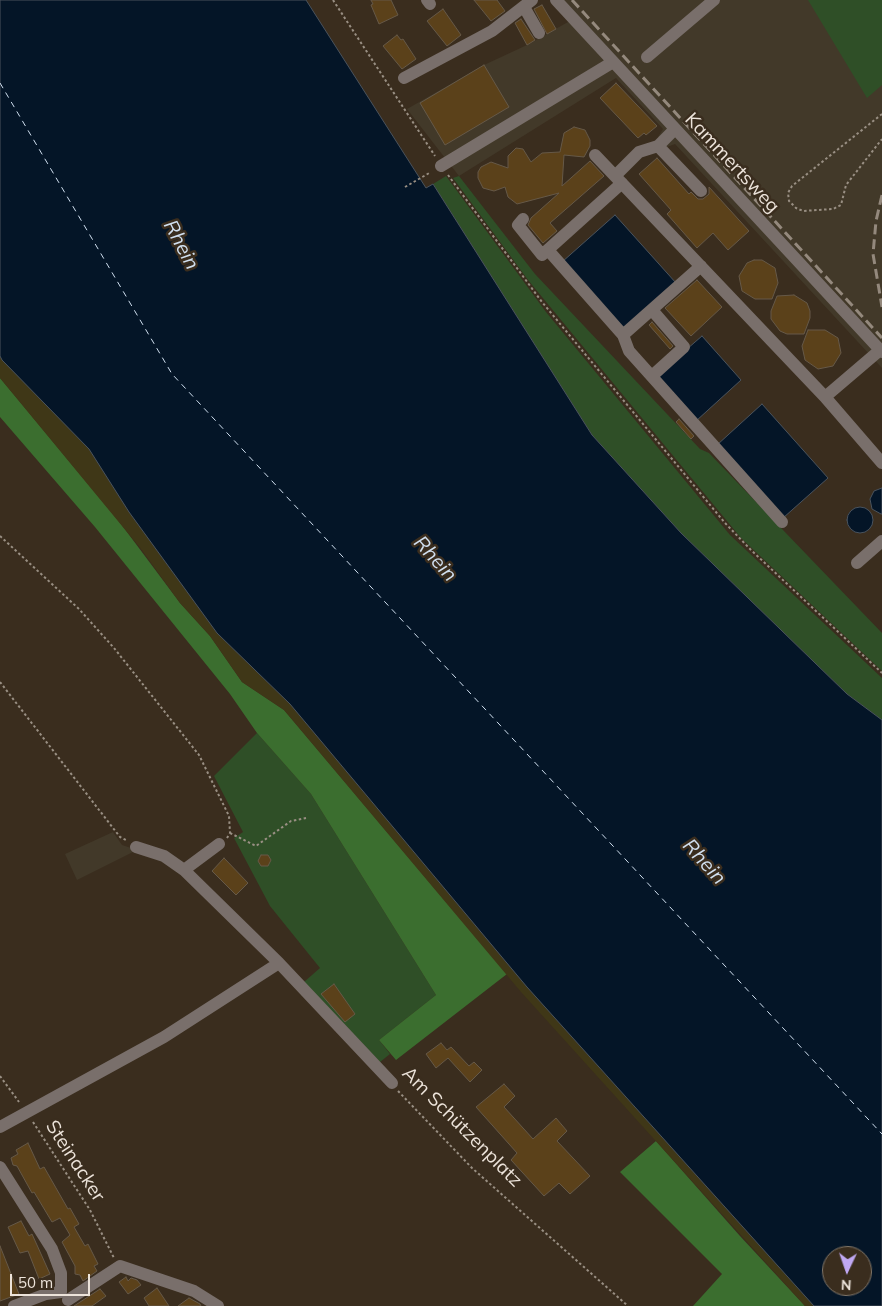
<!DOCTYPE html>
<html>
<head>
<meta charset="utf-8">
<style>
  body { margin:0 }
  #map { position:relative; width:882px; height:1306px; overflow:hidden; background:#3a2d1e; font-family:Mulish,sans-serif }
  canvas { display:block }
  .north { position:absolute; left:822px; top:1246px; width:50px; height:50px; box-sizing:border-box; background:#3a2d1e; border:1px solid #817669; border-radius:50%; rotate:183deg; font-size:14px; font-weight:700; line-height:20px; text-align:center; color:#ece3da }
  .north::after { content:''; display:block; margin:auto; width:18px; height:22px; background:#c0a8f3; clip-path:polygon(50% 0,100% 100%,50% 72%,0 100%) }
  .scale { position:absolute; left:10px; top:1274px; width:80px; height:22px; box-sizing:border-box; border:2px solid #ece3da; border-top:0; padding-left:6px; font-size:15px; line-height:18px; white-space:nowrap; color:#ece3da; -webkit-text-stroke:4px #3a2d1e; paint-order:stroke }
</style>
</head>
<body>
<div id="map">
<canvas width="882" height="1306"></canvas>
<div class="north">N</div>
<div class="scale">50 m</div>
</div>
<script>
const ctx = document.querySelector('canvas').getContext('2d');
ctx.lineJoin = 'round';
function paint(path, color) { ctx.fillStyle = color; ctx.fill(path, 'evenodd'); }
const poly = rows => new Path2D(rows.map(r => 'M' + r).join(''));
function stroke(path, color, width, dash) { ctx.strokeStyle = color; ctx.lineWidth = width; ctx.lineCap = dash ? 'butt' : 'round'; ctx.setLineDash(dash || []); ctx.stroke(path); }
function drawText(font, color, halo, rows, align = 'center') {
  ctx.font = font + ' Mulish,sans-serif'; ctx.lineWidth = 5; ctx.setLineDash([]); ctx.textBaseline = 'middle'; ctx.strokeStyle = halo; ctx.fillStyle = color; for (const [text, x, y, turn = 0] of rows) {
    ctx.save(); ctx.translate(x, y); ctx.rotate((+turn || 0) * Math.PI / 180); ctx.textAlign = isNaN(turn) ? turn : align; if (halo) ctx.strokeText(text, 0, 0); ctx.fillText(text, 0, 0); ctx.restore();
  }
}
paint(poly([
  [562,0,882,0,882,368,675,144,667,147,658,137,663,129,616,78,459,176,407,109,484,65,527,45,577,17],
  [113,832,122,845,137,850,77,880,65,854]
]), '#423929');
paint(poly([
  [808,0,882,0,882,85,867,98],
  [446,176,546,312,730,535,882,678,882,720,847,694,681,533,592,435,433,184],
  [459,176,535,274,700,449,709,453,882,633,882,671,741,538,528,280,453,178],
  [257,733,311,794,436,995,379,1040,390,1054,380,1062,304,982,320,968,270,906,234,838,243,832,214,776]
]), '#2f4f27');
paint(poly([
  [0,378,118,520,180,603,210,636,242,682,284,710,507,974,396,1060,379,1040,436,995,311,794,257,733,230,694,95,527,0,417],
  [656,1141,740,1236,805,1306,693,1306,722,1274,620,1172]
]), '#3b6e2f');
paint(poly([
  [0,356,89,449,129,512,217,633,290,704,527,987,814,1306,805,1306,521,992,284,710,242,682,210,636,180,603,141,549,0,378]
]), '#3f3717');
const water = poly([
  [0,0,306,0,426,188,433,184,592,435,681,533,847,694,882,720,882,1306,814,1306,527,987,290,704,217,633,129,512,89,449,2,360,0,356,0,0],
  [832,1256,862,1256,862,1286,832,1286,832,1256],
  [615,215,676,283,623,331,562,262,615,215],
  [702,336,741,380,696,421,656,376,702,336],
  [762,404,828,478,783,518,717,445,762,404],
  [882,488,882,514,881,514,872,509,870,499,874,491,882,488],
  '847 520a13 13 0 1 1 26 0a13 13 0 1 1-26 0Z'
]);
paint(water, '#041527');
stroke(water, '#4a535d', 1);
stroke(poly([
  [0,83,172,374,882,1134]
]), '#d0dfef', 1, [6, 5]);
const building = poly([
  [371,0,391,0,398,15,379,24,371,5,373,4,371,0],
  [474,0,497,0,505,11,491,21,474,0],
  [542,5,556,29,547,34,534,9,542,5],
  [443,9,461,35,447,46,427,21,443,9],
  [521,19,535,40,527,45,515,23,521,19],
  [397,35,401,40,403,39,416,59,402,69,383,46,397,35],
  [484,65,509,107,445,145,420,103,484,65],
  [616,83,657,126,646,135,644,133,638,138,600,98,616,83],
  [574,127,585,130,590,140,590,146,584,157,564,155,562,186,590,161,604,176,550,223,557,231,543,243,528,225,531,218,559,193,517,204,508,197,505,187,494,191,483,188,478,178,478,172,481,167,491,162,508,168,508,156,516,148,523,149,531,162,542,153,560,152,564,133,574,127],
  [657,158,689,194,691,192,698,199,703,199,709,194,709,187,749,231,728,250,713,233,697,248,667,214,671,210,639,174,657,158],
  [754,260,762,260,775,268,778,283,772,299,755,299,742,291,739,276,747,263,754,260],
  [697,280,722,307,691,336,665,308,697,280],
  [794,295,807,303,810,311,810,318,804,334,787,334,780,331,771,319,771,311,777,296,794,295],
  [652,322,673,346,670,349,649,325,652,322],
  [808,330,825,330,838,338,841,353,833,366,818,369,805,360,802,346,808,330],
  [679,419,694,436,691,439,676,422,679,419],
  [261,855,268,855,271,860,268,866,261,866,258,861,261,855],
  [224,858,248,883,236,895,212,871,224,858],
  [334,984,355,1014,345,1022,321,994,334,984],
  [441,1043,447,1050,451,1047,469,1066,474,1062,482,1070,470,1082,448,1058,436,1068,426,1054,441,1043],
  [504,1084,515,1096,504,1107,533,1139,556,1118,567,1131,557,1141,590,1176,570,1194,559,1183,544,1196,511,1160,517,1153,476,1107,504,1084],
  [28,1143,40,1169,44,1167,68,1209,70,1208,79,1224,74,1227,85,1246,88,1244,98,1264,94,1266,97,1271,83,1281,80,1275,75,1274,75,1266,62,1242,70,1235,60,1218,52,1222,34,1192,32,1193,17,1166,13,1165,11,1158,18,1154,16,1150,28,1143],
  [21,1221,29,1236,32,1234,50,1274,39,1279,28,1251,20,1253,8,1227,21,1221],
  [0,1246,19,1294,0,1301,0,1246],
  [126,1277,128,1281,131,1278,137,1280,141,1285,128,1294,119,1282,126,1277],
  [157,1288,169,1306,149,1306,144,1298,157,1288],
  [100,1289,106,1296,92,1306,74,1306,100,1289],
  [189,1298,200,1304,201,1306,178,1306,189,1298]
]);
paint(building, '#5b411a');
stroke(building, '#665948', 1);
stroke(poly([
  [333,0,435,156],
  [882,114,792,186,788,193,789,201,796,208,803,211,833,209,841,205,846,185,882,139],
  [448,175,542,302,725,523,751,550,882,673],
  [405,187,431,172],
  [0,536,79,609,114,648,199,755,229,816,230,833,227,838],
  [0,682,120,837,128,841],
  [230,833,256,846,291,821,306,818],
  [0,1076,19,1102],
  [398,1091,472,1168,628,1306],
  [33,1122,90,1210,114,1258]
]), '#998f83', 2, [2.5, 2.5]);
stroke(poly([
  [427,0,430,4],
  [556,0,882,352],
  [524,7,539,33],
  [647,57,714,0],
  [404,78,492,31,532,0],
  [658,146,675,129],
  [595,155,825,397],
  [441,166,613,62],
  [615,176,639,152,658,146,701,191],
  [523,219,518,225,542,255,622,183],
  [548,250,623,335,629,351,782,522],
  [652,310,684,347,652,376],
  [623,335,701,266],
  [880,350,825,397,882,463],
  [857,563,882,541],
  [136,847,164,856,184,870,279,963,392,1083],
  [184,870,219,844],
  [0,1127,164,1037,279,963],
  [0,1167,52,1249,61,1273,61,1292],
  [68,1300,120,1266,194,1291,218,1306],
  [14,1306,46,1294,61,1292]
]), '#796f6b', 12);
stroke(poly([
  [572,0,882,338],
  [882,195,876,221,873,254,882,307]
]), '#94897d', 3, [10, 5]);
drawText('19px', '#ece3da', '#3a2d1e', [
  ["Kammertsweg",732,163,47],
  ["Am Schützenplatz",462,1127,45],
  ["Steinacker",75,1161,57]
]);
drawText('italic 20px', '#d0dfef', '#3a2d1e', [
  ["Rhein",181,245,62],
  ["Rhein",435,559,48],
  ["Rhein",704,862,48]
]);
</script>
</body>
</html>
